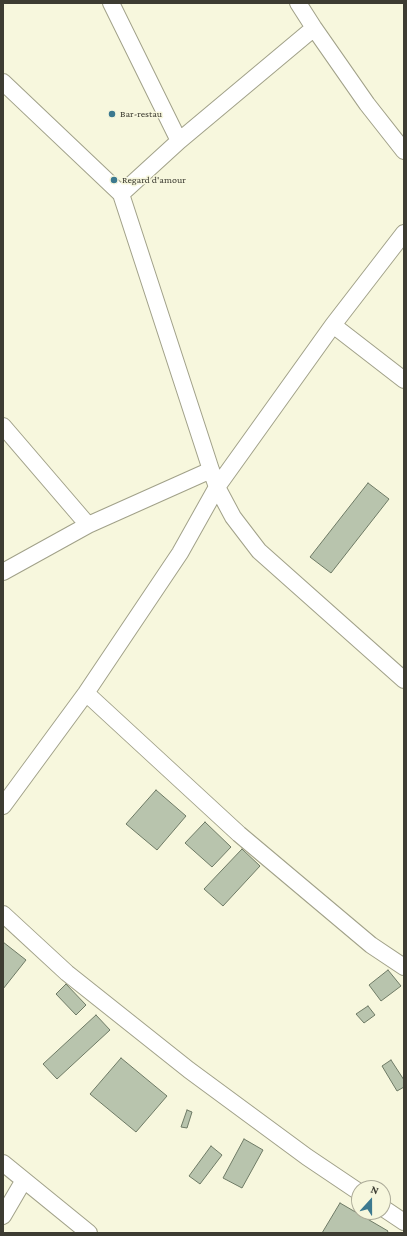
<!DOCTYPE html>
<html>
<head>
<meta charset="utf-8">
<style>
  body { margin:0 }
  #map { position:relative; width:407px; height:1236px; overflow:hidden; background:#f7f7dd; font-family:"Crimson Pro",serif }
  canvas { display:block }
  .frame { position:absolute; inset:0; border:4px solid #3d3c32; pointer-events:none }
  .north { position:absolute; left:351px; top:1180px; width:40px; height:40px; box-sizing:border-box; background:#f7f7dd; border:1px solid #adac99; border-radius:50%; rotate:21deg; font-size:11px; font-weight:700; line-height:16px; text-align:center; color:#3d3c32 }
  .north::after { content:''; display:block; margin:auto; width:14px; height:18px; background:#3c798f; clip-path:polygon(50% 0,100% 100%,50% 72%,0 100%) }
</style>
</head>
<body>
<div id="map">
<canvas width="407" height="1236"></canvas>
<div class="frame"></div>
<div class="north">N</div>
</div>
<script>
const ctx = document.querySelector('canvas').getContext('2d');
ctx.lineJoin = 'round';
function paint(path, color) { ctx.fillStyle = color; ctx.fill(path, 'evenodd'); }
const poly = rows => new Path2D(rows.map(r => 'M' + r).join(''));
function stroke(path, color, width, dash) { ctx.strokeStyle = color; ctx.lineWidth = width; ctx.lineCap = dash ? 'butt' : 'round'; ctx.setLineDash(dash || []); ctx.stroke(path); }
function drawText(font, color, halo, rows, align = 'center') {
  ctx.font = font + ' "Crimson Pro",serif'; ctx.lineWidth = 3; ctx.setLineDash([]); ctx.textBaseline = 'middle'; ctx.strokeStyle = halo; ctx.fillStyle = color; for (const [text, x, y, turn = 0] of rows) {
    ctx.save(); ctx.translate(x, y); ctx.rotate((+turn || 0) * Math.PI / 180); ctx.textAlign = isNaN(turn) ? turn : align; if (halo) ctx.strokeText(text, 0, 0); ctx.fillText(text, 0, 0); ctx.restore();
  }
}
const building = poly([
  [368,483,389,499,331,573,310,557,368,483],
  [156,790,186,816,157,850,126,824,156,790],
  [205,822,231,847,212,867,185,843,205,822],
  [242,849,260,866,223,906,204,889,242,849],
  [3,942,26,960,3,989,3,942],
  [388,970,401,986,381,1001,369,985,388,970],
  [66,984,86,1005,76,1015,56,994,66,984],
  [368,1006,375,1015,364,1023,356,1014,368,1006],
  [96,1015,110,1030,57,1079,43,1064,96,1015],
  [121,1058,167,1096,136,1132,90,1094,121,1058],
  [391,1060,404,1080,404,1087,397,1091,382,1066,391,1060],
  [187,1110,192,1112,187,1128,181,1127,187,1110],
  [244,1139,263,1150,242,1188,223,1178,244,1139],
  [211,1146,222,1155,200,1184,189,1176,211,1146],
  [340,1203,388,1231,387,1233,322,1233,340,1203]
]);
paint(building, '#b8c4ad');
stroke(building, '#6e7a65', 1);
const minor = poly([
  [111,3,179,141],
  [298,3,314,28,367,104,404,151],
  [3,82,121,194,211,470,217,487,233,517,259,551,404,680],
  [121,194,179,141,314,28],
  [333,325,404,380],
  [3,426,88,525],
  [3,572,88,525,211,470],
  [86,693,239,834,371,945,404,967],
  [3,806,86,693,180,553,217,487,333,325,404,233],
  [3,914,67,973,189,1070,307,1157,359,1192],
  [3,1163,89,1233],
  [383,1208,404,1222],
  [3,1216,24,1180]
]);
stroke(minor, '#a1a189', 18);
stroke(minor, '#fff', 16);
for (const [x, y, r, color] of [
  [112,114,4,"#3c798f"],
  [114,180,4,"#3c798f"]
]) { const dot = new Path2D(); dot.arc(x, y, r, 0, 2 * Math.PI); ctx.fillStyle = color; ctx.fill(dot); stroke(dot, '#f7f7dd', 1.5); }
drawText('10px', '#3d3c32', '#f7f7dd', [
  ["Bar-restau",120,114],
  ["Regard d'amour",122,180]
], 'left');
</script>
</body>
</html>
